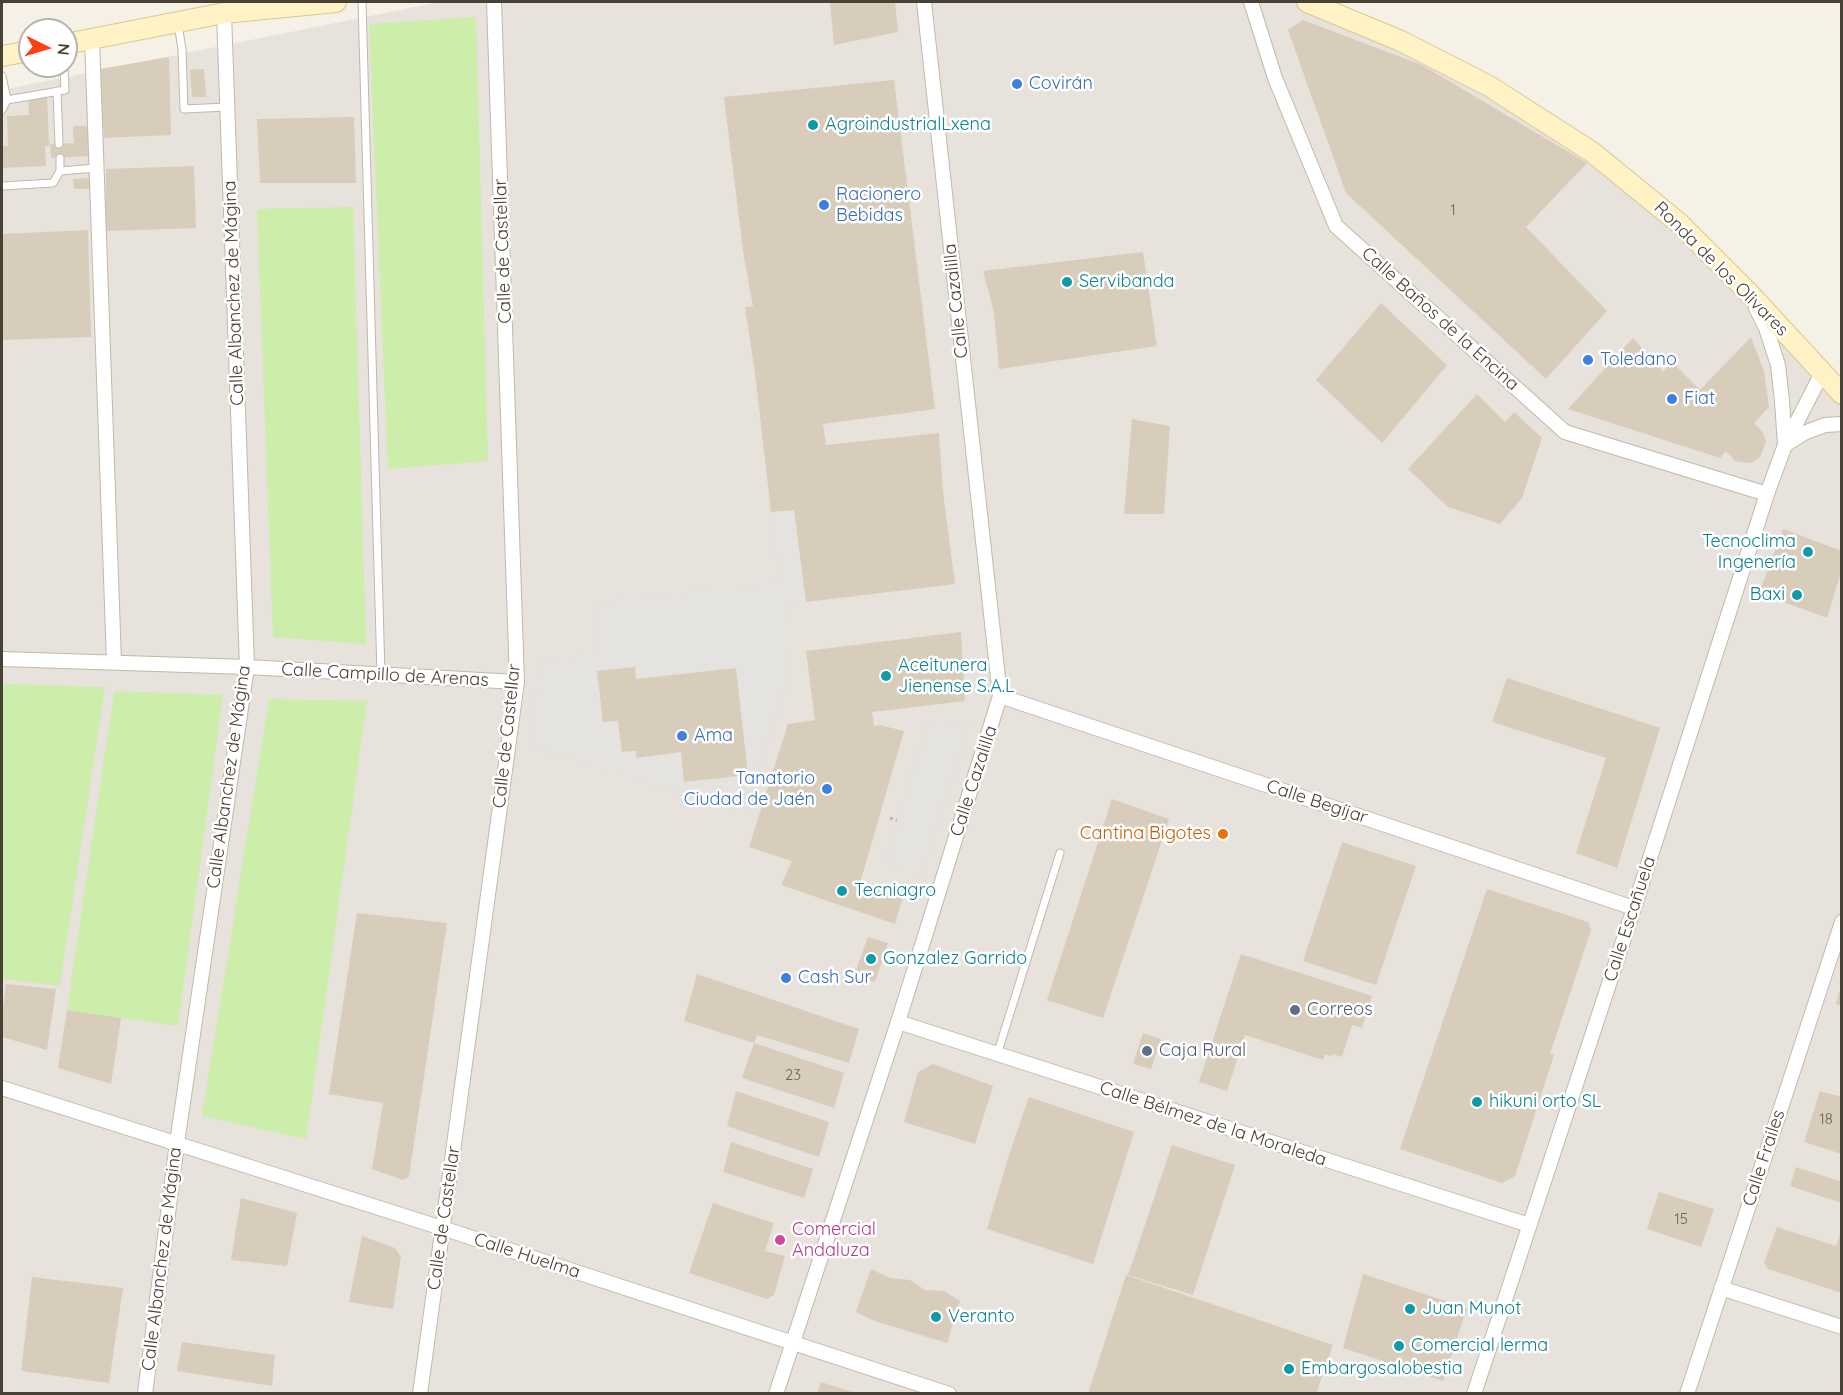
<!DOCTYPE html>
<html>
<head>
<meta charset="utf-8">
<style>
  body { margin:0 }
  #map { position:relative; width:1843px; height:1395px; overflow:hidden; background:#f5f1e6; font-family:Quicksand,sans-serif }
  canvas { display:block }
  .frame { position:absolute; inset:0; border:3px solid #494135; pointer-events:none }
  .north { position:absolute; left:18px; top:18px; width:60px; height:60px; box-sizing:border-box; background:#fff; border:2px solid #b6b3ae; border-radius:50%; rotate:95deg; font-size:16px; font-weight:700; line-height:24px; text-align:center; color:#494135 }
  .north::after { content:''; display:block; margin:auto; width:21px; height:27px; background:#ff3e13; clip-path:polygon(50% 0,100% 100%,50% 72%,0 100%) }
</style>
</head>
<body>
<div id="map">
<canvas width="1843" height="1395"></canvas>
<div class="frame"></div>
<div class="north">N</div>
</div>
<script>
const ctx = document.querySelector('canvas').getContext('2d');
ctx.lineJoin = 'round';
function paint(path, color) { ctx.fillStyle = color; ctx.fill(path, 'evenodd'); }
const poly = rows => new Path2D(rows.map(r => 'M' + r).join(''));
function stroke(path, color, width, dash) { ctx.strokeStyle = color; ctx.lineWidth = width; ctx.lineCap = dash ? 'butt' : 'round'; ctx.setLineDash(dash || []); ctx.stroke(path); }
function drawText(font, color, halo, rows, align = 'center') {
  ctx.font = font + ' Quicksand,sans-serif'; ctx.lineWidth = 5; ctx.setLineDash([]); ctx.textBaseline = 'middle'; ctx.strokeStyle = halo; ctx.fillStyle = color; for (const [text, x, y, turn = 0] of rows) {
    ctx.save(); ctx.translate(x, y); ctx.rotate((+turn || 0) * Math.PI / 180); ctx.textAlign = isNaN(turn) ? turn : align; if (halo) ctx.strokeText(text, 0, 0); ctx.fillText(text, 0, 0); ctx.restore();
  }
}
paint(poly([
  [440,2,1301,2,1525,102,1692,239,1841,386,1841,1393,2,1393,2,90]
]), '#e7e2db');
paint(poly([
  [476,17,488,461,388,469,369,24],
  [353,207,366,644,273,637,257,209],
  [2,684,105,687,60,986,2,979],
  [114,691,223,695,178,1026,67,1010],
  [269,699,367,701,306,1139,202,1116]
]), '#cdedab');
paint(poly([
  [943,492,955,584,786,605,787,684,744,814,530,746,539,660,599,653,593,602,779,582,771,512],
  [969,725,922,874,885,861,927,726]
]), '#e5e3df');
paint(poly([
  [830,2,895,2,898,32,834,45],
  [1303,20,1422,65,1587,163,1526,227,1607,311,1546,379,1346,193,1288,30],
  [169,57,171,135,104,138,100,69],
  [204,69,206,97,192,97,190,70],
  [894,80,935,409,823,424,826,445,939,433,943,492,955,584,806,602,794,510,771,512,755,373,745,307,753,306,744,257,724,97],
  [47,94,49,146,45,146,46,166,2,168,2,146,8,146,7,116,29,115,28,95],
  [354,117,356,183,260,183,257,119],
  [73,126,89,126,90,156,51,158,50,144,74,143],
  [194,166,196,228,106,231,106,169],
  [90,178,90,189,74,189,73,179],
  [88,230,91,337,2,340,2,234],
  [1143,252,1157,346,999,369,994,312,983,271],
  [1381,303,1447,365,1382,443,1316,380],
  [1751,337,1764,371,1769,407,1754,423,1762,431,1766,442,1760,457,1751,463,1735,461,1726,451,1720,458,1568,409,1633,338,1663,372,1672,362,1700,390],
  [1477,394,1505,422,1514,412,1542,438,1522,498,1500,524,1448,507,1408,469],
  [1132,419,1170,426,1164,514,1124,514],
  [1783,529,1842,551,1842,569,1827,618,1759,593],
  [961,632,965,701,872,712,874,726,880,725,904,731,860,883,903,897,895,924,781,885,792,861,749,847,788,724,815,720,806,651],
  [635,667,636,679,736,668,748,775,684,782,681,752,636,758,636,751,622,752,618,721,603,722,597,671],
  [1507,678,1660,728,1617,868,1576,853,1606,758,1492,722],
  [1112,799,1169,819,1103,1018,1047,1000],
  [1342,842,1416,866,1376,985,1303,961],
  [1487,889,1588,922,1591,930,1550,1054,1554,1055,1515,1176,1502,1183,1400,1149],
  [357,913,447,923,409,1177,403,1180,372,1169,383,1103,329,1094],
  [868,937,888,943,875,982,854,975],
  [1241,954,1372,996,1362,1028,1352,1025,1342,1057,1333,1054,1332,1057,1325,1054,1323,1060,1245,1035,1227,1091,1199,1082],
  [697,974,859,1029,849,1063,757,1035,754,1043,844,1073,834,1108,742,1078,754,1043,684,1021],
  [6,984,56,989,47,1050,2,1037,2,1016],
  [1839,992,1842,993,1842,1006,1836,1004],
  [67,1010,121,1018,111,1084,58,1068],
  [1143,1033,1161,1039,1151,1069,1133,1064],
  [933,1064,993,1086,975,1144,904,1122,918,1072],
  [736,1091,829,1122,819,1157,727,1126],
  [1820,1091,1842,1097,1842,1154,1804,1142],
  [1029,1097,1134,1132,1093,1264,987,1229,1009,1155],
  [731,1142,813,1169,804,1198,723,1172],
  [1172,1145,1235,1165,1193,1295,1128,1275],
  [1796,1167,1842,1182,1842,1203,1790,1186],
  [1659,1192,1714,1209,1701,1247,1647,1229],
  [241,1198,297,1213,287,1266,231,1260],
  [713,1203,774,1223,765,1251,785,1256,774,1295,767,1299,689,1273],
  [1777,1227,1836,1246,1842,1229,1842,1293,1768,1269,1764,1263],
  [362,1236,395,1248,401,1257,393,1309,349,1302],
  [871,1269,890,1278,910,1280,925,1290,944,1291,960,1301,947,1343,875,1321,856,1312],
  [1363,1274,1467,1308,1443,1381,1343,1348],
  [1126,1275,1333,1345,1316,1394,1088,1394],
  [32,1277,123,1288,109,1383,21,1371],
  [182,1342,275,1355,272,1386,177,1371],
  [821,1382,855,1393,855,1394,817,1394]
]), '#d8cdbb');
const service = poly([
  [362,2,381,674],
  [178,24,182,49,184,109,227,107],
  [2,76,7,100,65,90,64,66],
  [57,91,59,144],
  [2,110,7,100],
  [60,171,96,168],
  [2,186,53,183,60,171,60,158],
  [997,1055,1060,853]
]);
const minor = poly([
  [1251,2,1275,78,1336,226,1565,432,1767,494],
  [92,39,114,662],
  [1756,308,1766,328,1778,365,1782,401,1785,445,1804,433,1825,425,1842,424],
  [2,659,247,667,517,682],
  [1000,696,1634,908],
  [898,1022,1529,1225],
  [2,1088,442,1228,949,1394],
  [1721,1288,1842,1327],
  [145,1394,177,1143,247,667,224,13],
  [420,1394,517,682,494,2],
  [776,1394,898,1022,1000,696,924,2],
  [1474,1394,1634,908,1767,494,1785,445,1822,373],
  [1687,1394,1842,922]
]);
const secondary = poly([
  [1307,2,1401,41,1489,86,1592,152,1679,223,1749,293,1842,394],
  [66,44,224,13,336,2],
  [2,56,30,51]
]);
stroke(service, '#c1b9a8', 9);
stroke(minor, '#c1b9a8', 16);
stroke(secondary, '#d9c892', 22);
stroke(poly([
  [890,818,897,820]
]), '#c4b698', 3, [3, 3]);
stroke(service, '#fff', 7);
stroke(minor, '#fff', 14);
stroke(secondary, '#fff3c6', 20);
for (const [x, y, r, color] of [
  [1017,84,6,"#3f7fe0"],
  [813,125,6,"#0f9aa8"],
  [824,205,6,"#3f7fe0"],
  [1067,282,6,"#0f9aa8"],
  [1588,360,6,"#3f7fe0"],
  [1672,399,6,"#3f7fe0"],
  [1808,552,6,"#0f9aa8"],
  [1797,595,6,"#0f9aa8"],
  [886,676,6,"#0f9aa8"],
  [682,736,6,"#3f7fe0"],
  [827,789,6,"#3f7fe0"],
  [1223,834,6,"#e8710a"],
  [842,891,6,"#0f9aa8"],
  [871,959,6,"#0f9aa8"],
  [786,978,6,"#3f7fe0"],
  [1295,1010,6,"#5c6f8a"],
  [1147,1051,6,"#5c6f8a"],
  [1477,1102,6,"#0f9aa8"],
  [780,1240,6,"#d1479c"],
  [1410,1309,6,"#0f9aa8"],
  [936,1317,6,"#0f9aa8"],
  [1399,1346,6,"#0f9aa8"],
  [1289,1369,6,"#0f9aa8"]
]) { const dot = new Path2D(); dot.arc(x, y, r, 0, 2 * Math.PI); ctx.fillStyle = color; ctx.fill(dot); stroke(dot, '#fff', 2); }
drawText('15px', '#6d6456', null, [
  ["1",1453,210],
  ["23",793,1075],
  ["18",1826,1119],
  ["15",1681,1219]
]);
drawText('18px', '#366cbe', '#fff', [
  ["Covirán",1029,84],
  ["Racionero",836,195],
  ["Bebidas",836,216],
  ["Toledano",1600,360],
  ["Fiat",1684,399],
  ["Ama",694,736],
  ["Tanatorio",815,779,"right"],
  ["Ciudad de Jaén",815,800,"right"],
  ["Cash Sur",798,978]
], 'left');
drawText('18px', '#0d838f', '#fff', [
  ["AgroindustrialLxena",825,125],
  ["Servibanda",1079,282],
  ["Tecnoclima",1796,542,"right"],
  ["Ingenería",1796,563,"right"],
  ["Baxi",1785,595,"right"],
  ["Aceitunera",898,666],
  ["Jienense S.A.L",898,687],
  ["Tecniagro",854,891],
  ["Gonzalez Garrido",883,959],
  ["hikuni orto SL",1489,1102],
  ["Juan Munot",1422,1309],
  ["Veranto",948,1317],
  ["Comercial lerma",1411,1346],
  ["Embargosalobestia",1301,1369]
], 'left');
drawText('18px', '#494135', '#fff', [
  ["Calle de Castellar",503,251,-92],
  ["Ronda de los Olivares",1721,269,45],
  ["Calle Albanchez de Mágina",234,293,-92],
  ["Calle Cazalilla",956,301,-96],
  ["Calle Baños de la Encina",1440,319,42],
  ["Calle Campillo de Arenas",385,675,3],
  ["Calle de Castellar",507,736,-84],
  ["Calle Albanchez de Mágina",229,777,-82],
  ["Calle Cazalilla",974,781,-72],
  ["Calle Begíjar",1317,802,18],
  ["Calle Escañuela",1630,919,-72],
  ["Calle Bélmez de la Moraleda",1213,1124,18],
  ["Calle Frailes",1764,1158,-72],
  ["Calle de Castellar",444,1218,-82],
  ["Calle Huelma",527,1256,18],
  ["Calle Albanchez de Mágina",162,1259,-83]
]);
drawText('18px', '#c56008', '#fff', [
  ["Cantina Bigotes",1211,834]
], 'right');
drawText('18px', '#4e5e75', '#fff', [
  ["Correos",1307,1010],
  ["Caja Rural",1159,1051]
], 'left');
drawText('18px', '#b23c85', '#fff', [
  ["Comercial",792,1230],
  ["Andaluza",792,1251]
], 'left');
</script>
</body>
</html>
